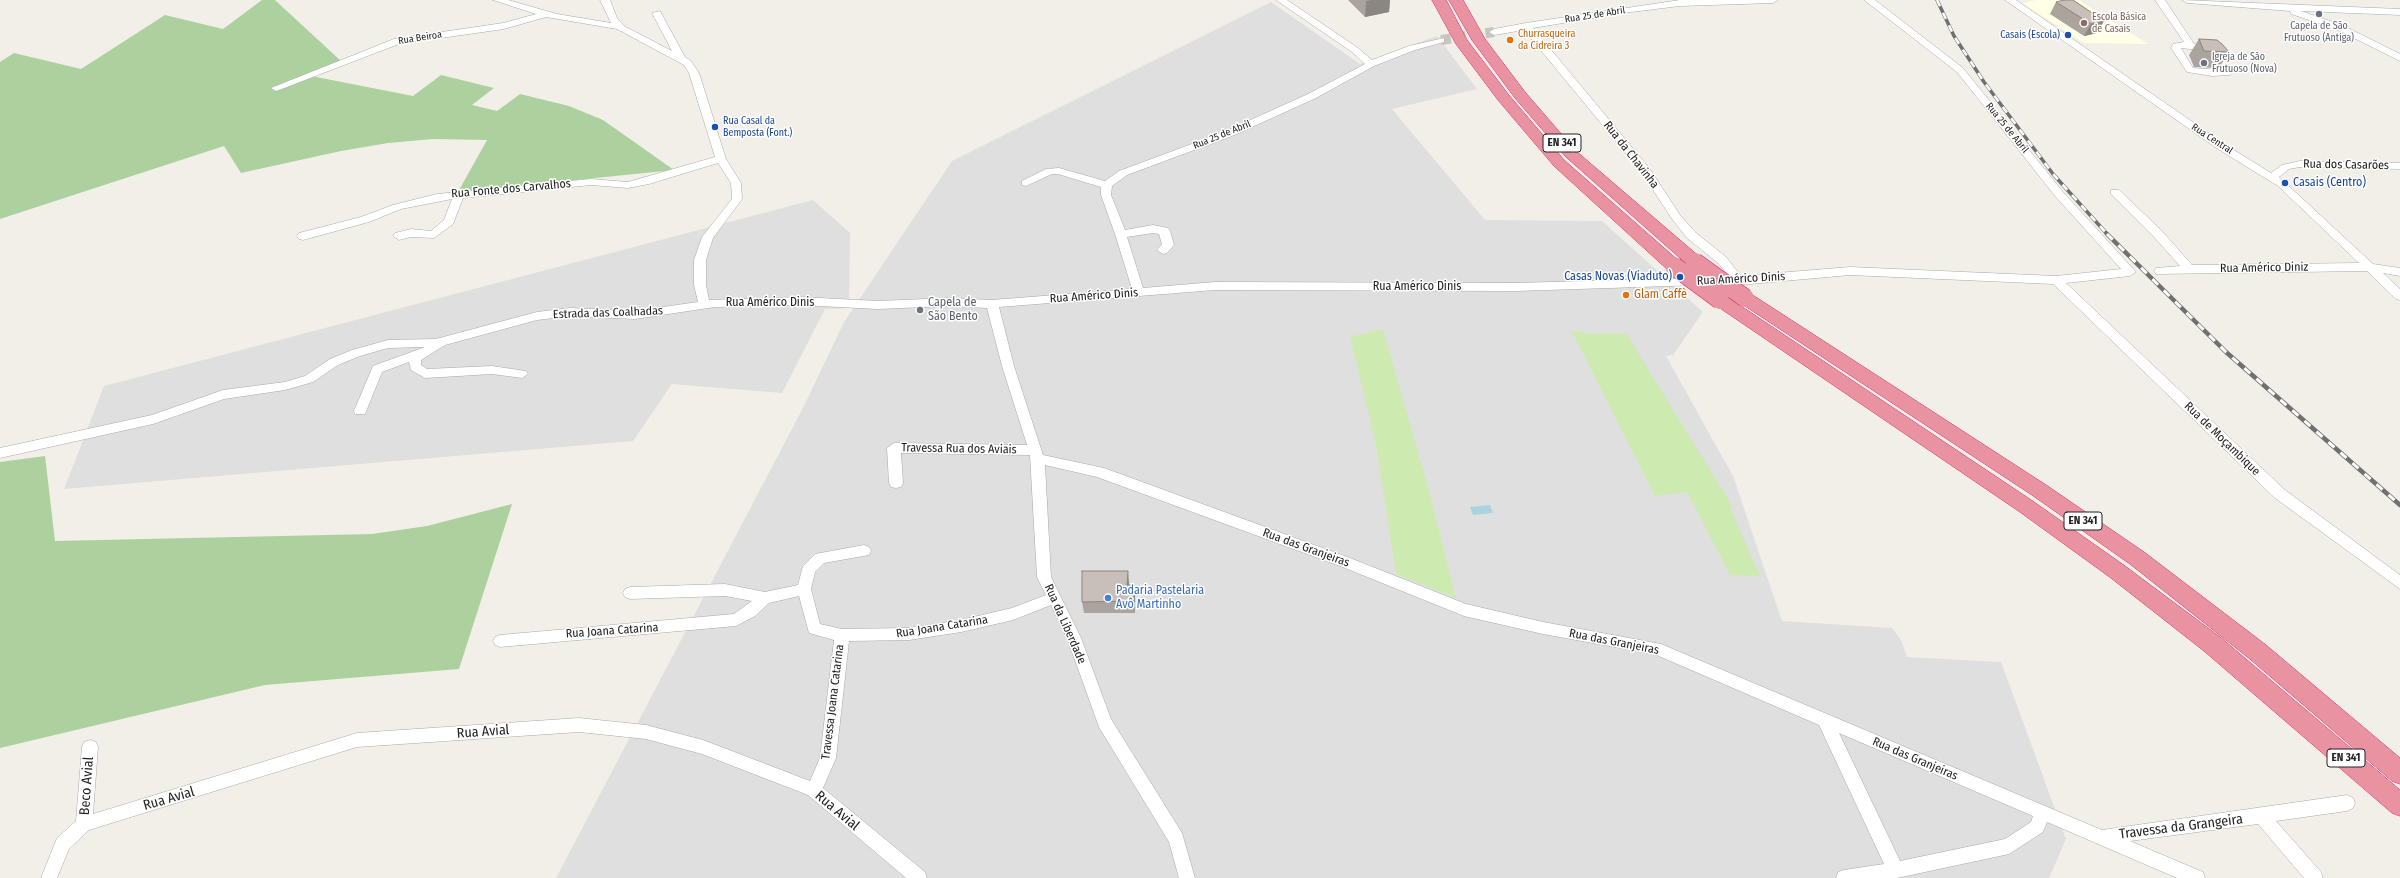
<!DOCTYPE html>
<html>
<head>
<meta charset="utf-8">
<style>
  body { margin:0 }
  canvas { display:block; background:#f2efe9 }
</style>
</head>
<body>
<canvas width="2400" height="878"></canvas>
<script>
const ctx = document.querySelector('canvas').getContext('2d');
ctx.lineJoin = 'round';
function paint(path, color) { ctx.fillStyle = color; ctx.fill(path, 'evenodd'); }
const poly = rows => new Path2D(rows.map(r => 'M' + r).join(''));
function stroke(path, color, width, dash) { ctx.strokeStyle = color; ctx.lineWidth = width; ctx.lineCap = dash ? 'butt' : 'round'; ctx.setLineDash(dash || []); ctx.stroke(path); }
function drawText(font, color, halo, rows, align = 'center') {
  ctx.font = font + ' "Fira Sans Condensed",sans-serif'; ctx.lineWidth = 3; ctx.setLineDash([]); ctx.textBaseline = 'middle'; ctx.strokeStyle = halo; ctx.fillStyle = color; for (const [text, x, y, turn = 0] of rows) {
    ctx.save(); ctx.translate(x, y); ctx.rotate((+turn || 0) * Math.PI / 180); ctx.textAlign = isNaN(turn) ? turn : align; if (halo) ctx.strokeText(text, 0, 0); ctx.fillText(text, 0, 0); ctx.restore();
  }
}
paint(poly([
  [1271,2,1360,64,1437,36,1477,89,1392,109,1485,220,1602,221,1703,312,1673,355,1666,356,1733,476,1782,621,1892,628,1901,640,1907,657,2001,662,2066,839,2049,878,556,878,804,406,844,322,952,161],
  [813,200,850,233,849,308,825,309,782,393,672,384,633,441,64,489,104,386]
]), '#e0dfdf');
paint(poly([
  [2036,0,2079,0,2148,44,2084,43,2022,3]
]), '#ffffe5');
paint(poly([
  [1383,329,1432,502,1456,598,1396,574,1376,445,1350,337],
  [1571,330,1594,334,1626,333,1733,507,1730,507,1760,576,1730,575,1687,492,1655,496]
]), '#cdebb0');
paint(poly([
  [262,0,275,0,341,61,306,75,413,96,441,75,494,88,472,105,497,111,520,94,569,106,603,120,674,170,458,192,487,140,433,139,388,143,341,151,241,173,224,146,0,219,0,62,14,53,81,69,165,15,223,29],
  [45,456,55,541,372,534,427,526,512,504,459,669,265,685,0,748,0,462]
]), '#add19e');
paint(poly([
  [1490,505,1493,513,1473,515,1470,507]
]), '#aad3df');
stroke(poly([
  [1441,40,1494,32]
]), '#c8c6c1', 10, [10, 5]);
const minor = poly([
  [493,0,508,0,557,14,611,23,600,0,610,0,617,18,624,26,672,51,652,13,660,11,685,57,691,61,699,73,726,159,741,183,742,199,713,238,706,260,706,285,709,300,799,297,878,301,950,298,992,300,1132,289,1115,234,1101,195,1101,187,1058,174,1052,174,1026,186,1022,185,1022,181,1046,169,1059,168,1105,181,1119,171,1224,132,1308,94,1365,64,1352,52,1276,0,1287,0,1358,48,1372,60,1409,46,1444,38,1444,42,1415,50,1374,66,1316,98,1232,136,1127,175,1112,186,1111,195,1125,230,1153,225,1168,228,1170,231,1174,245,1167,253,1163,254,1157,250,1162,244,1159,234,1153,233,1127,237,1143,288,1215,282,1516,283,1697,278,1703,282,1701,285,1516,291,1215,290,999,307,1014,366,1043,455,1104,468,1350,558,1466,604,1543,622,1661,644,2102,830,2347,795,2353,798,2355,803,2353,808,2347,811,2276,821,2321,872,2323,878,2304,878,2258,824,2130,841,2203,872,2205,878,2177,878,2047,822,2043,832,2009,854,1897,878,1836,878,1838,872,1844,870,1884,864,1819,725,1654,654,1543,634,1464,616,1340,566,1097,477,1045,465,1051,577,1081,638,1111,719,1182,833,1195,878,1179,878,1169,842,1099,727,1067,638,1051,605,1013,620,961,632,909,640,849,641,836,758,823,788,925,872,927,878,906,878,808,795,702,754,646,739,579,732,357,747,89,830,69,849,57,878,41,878,57,838,76,821,82,747,84,742,90,740,96,742,98,747,93,814,357,733,579,718,646,725,703,740,810,781,820,758,834,640,809,633,799,596,769,603,755,616,736,626,500,647,495,645,493,641,495,637,500,635,734,614,752,601,725,596,630,599,625,597,623,593,625,589,630,587,725,584,765,592,798,585,803,566,815,554,864,545,869,547,871,551,869,555,824,563,815,572,811,589,820,624,842,629,909,628,961,620,1012,608,1046,595,1037,577,1030,455,901,453,903,483,901,487,896,488,891,487,889,483,887,448,894,443,1027,445,1002,366,987,308,950,306,878,309,799,305,715,307,635,319,570,316,537,320,445,345,421,360,421,365,427,369,492,366,526,371,528,374,522,378,492,374,425,378,411,370,409,362,382,372,365,414,355,414,354,411,373,366,425,347,388,348,360,356,338,365,313,382,285,390,224,399,153,424,0,458,0,448,152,415,223,390,285,382,305,376,330,359,352,350,388,340,436,339,537,312,570,308,635,311,698,302,694,285,694,260,702,237,732,199,731,183,718,163,649,184,628,188,591,185,463,198,453,224,434,238,411,237,399,240,393,236,395,233,411,229,431,231,444,220,452,199,401,209,369,222,303,240,299,239,297,236,299,233,361,217,393,205,437,194,591,179,628,182,715,157,689,73,684,65,617,29,546,17,504,29,399,44,279,90,276,91,271,88,394,39,503,23,536,14,493,0],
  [1839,733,2033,816,2031,822,2005,839,1900,861,1839,733],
  [1680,0,1778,0,1773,3,1680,6,1623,13,1533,28,1650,169,1680,215,1695,232,1726,257,1741,276,1850,267,2056,276,2121,269,2055,196,1957,72,1864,0,1875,0,1963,68,2063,192,2136,272,2130,276,2066,283,2285,490,2400,575,2400,589,2275,498,2053,284,1850,275,1739,285,1715,284,1713,281,1715,278,1729,276,1718,263,1687,238,1672,219,1642,173,1524,30,1494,35,1489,32,1494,29,1526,23,1680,0],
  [2005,0,2016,0,2226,145,2271,173,2282,165,2300,161,2400,163,2400,169,2300,167,2289,169,2279,177,2373,264,2400,268,2400,276,2383,273,2400,289,2400,300,2396,299,2367,271,2156,274,2154,271,2156,268,2180,266,2154,237,2111,194,2111,190,2119,190,2162,231,2192,265,2359,263,2278,186,2218,149,2005,0],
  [2155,0,2165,0,2194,44,2213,47,2233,71,2230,75,2212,76,2187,72,2171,48,2173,44,2184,42,2155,0],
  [2181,48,2207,51,2222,70,2193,68,2181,48],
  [2182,0,2400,9,2400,15,2301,11,2342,25,2400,54,2400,61,2336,29,2291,14,2290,11,2187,3,2182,0]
]);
const highway = poly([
  [1432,0,1446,0,1467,40,1508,94,1564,160,1680,262,1682,266,1680,270,1668,270,1554,166,1498,100,1456,44,1432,0],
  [1449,0,1463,0,1485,39,1525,92,1576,151,1701,258,1703,262,1701,266,1689,266,1566,157,1515,98,1472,40,1449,0],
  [1745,292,1751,294,2046,485,2144,552,2266,645,2400,758,2400,784,2392,781,2250,659,2130,564,2032,495,1739,302,1736,298,1739,294,1745,292],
  [1720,294,1726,296,2034,502,2125,566,2220,637,2400,790,2400,816,2392,813,2204,651,2111,578,2020,512,1714,304,1711,300,1714,296,1720,294]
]);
stroke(minor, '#a9a9a9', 1);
stroke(highway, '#dc2a67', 1);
paint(minor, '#fff');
paint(highway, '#e892a2');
const railFar1 = poly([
  [1937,0,1954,36,1984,82,2053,174,2108,235]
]);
const rail = poly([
  [2107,234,2226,352,2400,505]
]);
stroke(railFar1, '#707070', 3.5);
stroke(rail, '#707070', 4.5);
stroke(railFar1, '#fff', 2.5, [7]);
stroke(rail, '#fff', 3, [8]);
const highwayBridge = poly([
  [1695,262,1745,298],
  [1674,266,1720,300]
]);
stroke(highwayBridge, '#dc2a67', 19, []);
stroke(highwayBridge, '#e892a2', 18);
paint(poly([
  [1348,0,1390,0,1389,12,1365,17],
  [2056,2,2104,21,2097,33,2084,36,2050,14],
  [2199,39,2229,52,2219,68,2194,67,2189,55],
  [1129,583,1129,585,1135,597,1135,613,1084,613,1082,602]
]), '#aba49e');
paint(poly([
  [1372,0,1390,0,1389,12,1365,17,1366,1],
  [2104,21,2097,33,2084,36,2091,24],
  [1128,571,1129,583,1128,597,1127,585],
  [1134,585,1135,597,1135,613,1134,601]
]), '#8b8681');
const building = poly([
  [2064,0,2073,0,2104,21,2091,24,2056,2,2064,0],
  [2199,39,2217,40,2222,44,2229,52,2204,51,2199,39],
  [1082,571,1128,571,1127,585,1134,585,1134,601,1082,602,1082,571]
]);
paint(building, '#c7bfb8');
stroke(building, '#8b8681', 1);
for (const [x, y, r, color] of [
  [2319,14,4,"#6b7280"],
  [2084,23,4,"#8d6e63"],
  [2068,35,4,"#1a4fb4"],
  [1510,40,4,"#e8710a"],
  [2204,63,4,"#6b7280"],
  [715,127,4,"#1a4fb4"],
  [2285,183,4,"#1a4fb4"],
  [1680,277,4,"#1a4fb4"],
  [1626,295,4,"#e8710a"],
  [920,310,4,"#6b7280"],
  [1108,598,4,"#3f7fe0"]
]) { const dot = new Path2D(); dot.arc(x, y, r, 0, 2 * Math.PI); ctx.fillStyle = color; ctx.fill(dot); stroke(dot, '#fff', 1.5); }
drawText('10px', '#222', '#fff', [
  ["Rua 25 de Abril",1595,15,-9],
  ["Rua Beiroa",420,38,-9],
  ["Rua 25 de Abril",2007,128,51],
  ["Rua 25 de Abril",1222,135,-22],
  ["Rua Central",2212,139,33]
]);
drawText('10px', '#785e54', '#fff', [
  ["Escola Básica",2092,17],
  ["de Casais",2092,29]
], 'left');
drawText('10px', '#5b616d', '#fff', [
  ["Capela de São",2319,26],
  ["Frutuoso (Antiga)",2319,38],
  ["Igreja de São",2212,57,"left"],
  ["Frutuoso (Nova)",2212,69,"left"]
]);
drawText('10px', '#c56008', '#fff', [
  ["Churrasqueira",1518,34],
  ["da Cidreira 3",1518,46]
], 'left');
drawText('10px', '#164399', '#fff', [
  ["Casais (Escola)",2060,35],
  ["Rua Casal da",723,121,"left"],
  ["Bemposta (Font.)",723,133,"left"]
], 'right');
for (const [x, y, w] of [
  [1562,143,38],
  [2083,521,38],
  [2346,758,38]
]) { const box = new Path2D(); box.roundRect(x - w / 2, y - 9, w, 18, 3); ctx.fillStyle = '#fff'; ctx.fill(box); stroke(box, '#222', 1); }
drawText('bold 11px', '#222', null, [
  ["EN 341",1562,143],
  ["EN 341",2083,521],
  ["EN 341",2346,758]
]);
drawText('12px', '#222', '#fff', [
  ["Rua da Chavinha",1631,155,52],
  ["Rua dos Casarões",2346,165,1],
  ["Rua Fonte dos Carvalhos",511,189,-5],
  ["Rua Américo Diniz",2264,268,-1],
  ["Rua Américo Dinis",1741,279,-3],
  ["Rua Américo Dinis",1417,287],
  ["Rua Américo Dinis",1094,296,-4],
  ["Rua Américo Dinis",770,303],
  ["Estrada das Coalhadas",608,313,-2],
  ["Rua de Moçambique",2222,439,44],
  ["Travessa Rua dos Aviais",959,449,1],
  ["Rua das Granjeiras",1306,548,20],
  ["Rua da Liberdade",1065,624,66],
  ["Rua Joana Catarina",942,627,-9],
  ["Rua Joana Catarina",612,631,-4],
  ["Rua das Granjeiras",1614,642,11],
  ["Travessa Joana Catarina",833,702,-83],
  ["Rua das Granjeiras",1915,759,23]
]);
drawText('12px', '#164399', '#fff', [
  ["Casais (Centro)",2293,183],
  ["Casas Novas (Viaduto)",1672,277,"right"]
], 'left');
drawText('12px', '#c56008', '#fff', [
  ["Glam Caffè",1634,295]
], 'left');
drawText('12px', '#5b616d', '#fff', [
  ["Capela de",928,303],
  ["São Bento",928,317]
], 'left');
drawText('12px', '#366cbe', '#fff', [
  ["Padaria Pastelaria",1116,591],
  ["Avô Martinho",1116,605]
], 'left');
drawText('14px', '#222', '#fff', [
  ["Rua Avial",483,732,-4],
  ["Beco Avial",87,786,-86],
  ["Rua Avial",169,799,-16],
  ["Rua Avial",837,811,40],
  ["Travessa da Grangeira",2181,827,-7]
]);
</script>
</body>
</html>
